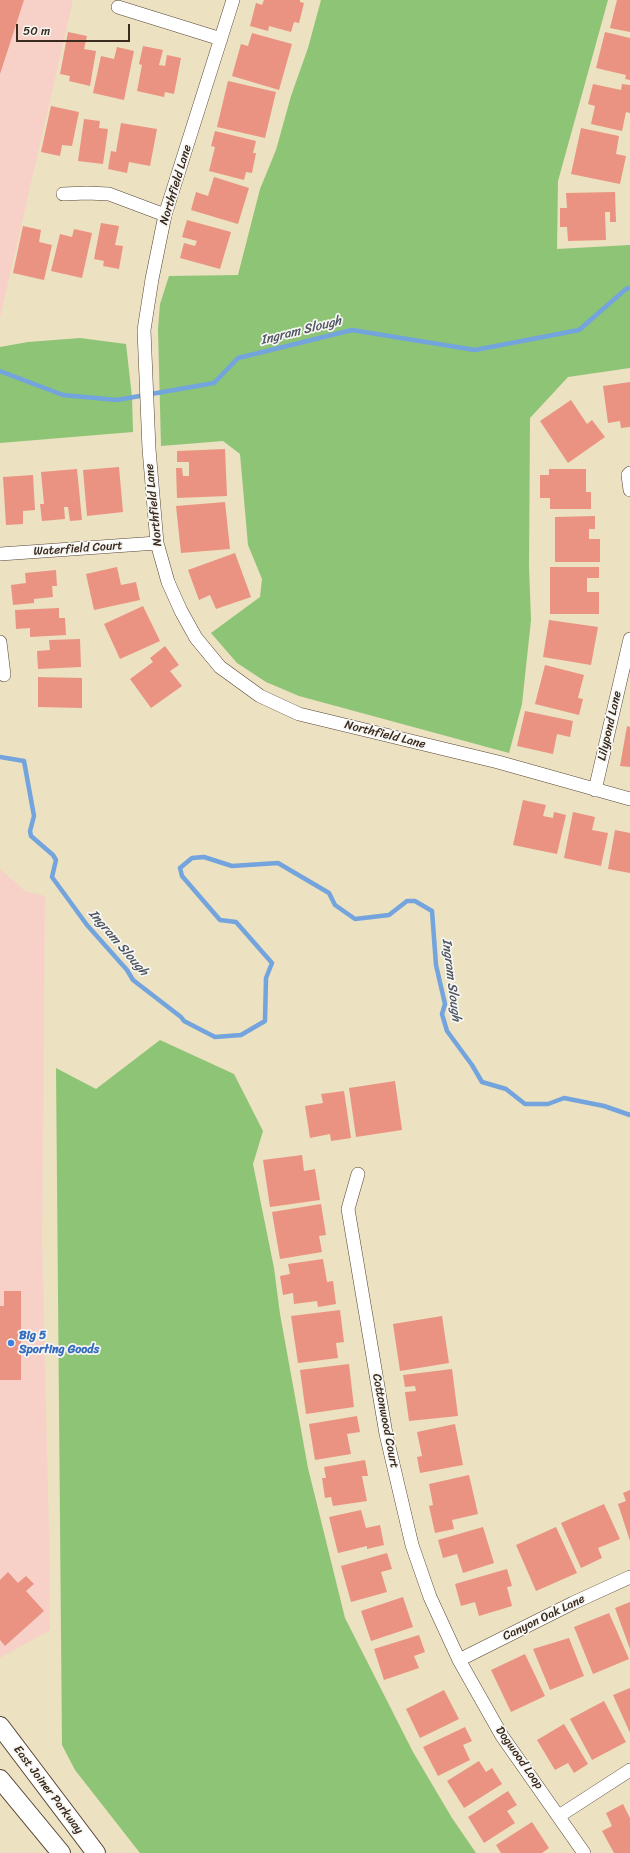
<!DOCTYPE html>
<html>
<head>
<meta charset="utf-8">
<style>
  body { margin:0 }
  #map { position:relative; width:630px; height:1853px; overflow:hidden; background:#ece1c0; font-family:Sriracha,sans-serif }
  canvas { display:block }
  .scale { position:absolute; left:16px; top:24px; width:114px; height:18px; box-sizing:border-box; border:2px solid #3b2a1e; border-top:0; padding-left:5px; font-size:12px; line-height:14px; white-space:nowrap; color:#3b2a1e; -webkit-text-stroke:3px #f6f6f2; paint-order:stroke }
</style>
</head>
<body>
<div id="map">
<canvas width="630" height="1853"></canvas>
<div class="scale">50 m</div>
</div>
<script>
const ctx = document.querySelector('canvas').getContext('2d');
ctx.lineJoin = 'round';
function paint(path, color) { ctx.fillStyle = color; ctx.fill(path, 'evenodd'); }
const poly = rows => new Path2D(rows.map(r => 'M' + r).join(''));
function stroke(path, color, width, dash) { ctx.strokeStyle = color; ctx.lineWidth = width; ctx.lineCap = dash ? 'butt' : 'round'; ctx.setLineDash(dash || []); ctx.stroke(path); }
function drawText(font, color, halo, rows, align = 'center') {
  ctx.font = font + ' Sriracha,sans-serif'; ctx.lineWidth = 3.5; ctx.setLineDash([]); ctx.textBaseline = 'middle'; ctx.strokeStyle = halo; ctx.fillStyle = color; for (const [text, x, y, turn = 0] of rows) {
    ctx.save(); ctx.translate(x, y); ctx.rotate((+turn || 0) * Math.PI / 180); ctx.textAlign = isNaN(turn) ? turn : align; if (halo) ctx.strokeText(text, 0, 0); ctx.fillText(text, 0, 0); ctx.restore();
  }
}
paint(poly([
  [0,0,73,0,0,318],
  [0,869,25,891,45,896,42,1241,50,1578,50,1630,0,1658]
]), '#f7d1c7');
paint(poly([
  [321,0,608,0,558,181,557,249,630,245,630,368,568,377,530,418,529,567,531,620,522,704,509,753,299,696,266,682,237,663,211,633,260,597,262,579,248,545,240,454,223,441,161,446,158,329,160,304,169,276,238,275,260,189,276,150,291,96,308,48],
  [80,338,126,344,132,397,133,432,0,443,0,347,28,342],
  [160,1040,234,1074,263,1131,253,1164,274,1268,280,1314,308,1468,345,1618,413,1752,452,1818,476,1853,140,1853,75,1770,62,1745,56,1068,96,1089]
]), '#8ec476');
stroke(poly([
  [0,371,63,395,117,400,214,383,238,358,352,330,475,350,579,330,626,289,630,288],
  [0,757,24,761,34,816,30,831,31,836,53,855,56,860,52,877,87,925,127,970,133,980,181,1017,184,1021,215,1037,241,1035,265,1021,266,978,272,963,236,922,220,920,182,876,180,868,192,858,204,857,232,866,278,863,329,893,335,905,355,919,389,915,407,901,415,901,432,911,436,965,445,1004,442,1014,447,1031,472,1065,482,1082,506,1089,525,1104,548,1104,564,1098,604,1106,630,1115]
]), '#73a4dd', 4.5);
paint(poly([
  [0,0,24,0,0,74],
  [264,0,300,0,300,2,304,3,299,23,294,22,291,32,269,26,268,31,250,26,256,3,262,5],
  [617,0,630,0,630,32,610,28],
  [68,32,87,36,84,49,96,51,90,86,69,81,70,76,60,74],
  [605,32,630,38,630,80,625,79,626,75,596,68],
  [252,33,292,44,279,90,232,76,241,44,248,46],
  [143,46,163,50,159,65,165,66,167,55,181,58,174,94,165,92,164,97,137,91,142,65,139,64],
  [117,47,134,51,124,100,93,93,101,56,114,59],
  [228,81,276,92,265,138,217,127],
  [593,84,621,90,622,84,630,85,630,113,626,112,622,131,591,124,595,106,588,104],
  [51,106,79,112,72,146,62,145,60,156,41,152],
  [84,119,100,121,99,128,108,129,103,164,78,161],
  [121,123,157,129,150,166,129,162,127,173,108,169,111,151,116,152],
  [581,128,619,136,616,154,626,156,620,184,571,174],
  [215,131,256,141,253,153,256,153,252,173,246,172,244,180,209,171,215,147,211,146],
  [214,177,249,188,238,224,191,210,196,192,208,196],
  [615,192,616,222,610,222,610,212,605,212,606,240,568,241,567,227,560,227,560,208,567,208,566,193],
  [187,220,231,232,220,269,180,258,184,243,195,246,197,241,182,237],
  [101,223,119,226,115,245,123,246,119,269,103,266,104,261,94,259],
  [23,226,41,230,39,242,52,245,44,280,13,273],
  [74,229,92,233,82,278,51,271,60,234,72,237],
  [630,382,630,427,621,428,620,421,608,423,603,386],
  [571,400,587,424,592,420,605,437,568,463,540,421],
  [225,449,227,496,177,498,176,468,182,468,183,476,189,476,189,462,177,462,177,451],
  [119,467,123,512,87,516,83,470],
  [77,469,82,520,70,521,68,507,64,507,65,519,42,521,40,504,44,504,41,472],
  [549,469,586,469,586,492,591,492,591,509,550,509,550,498,540,498,540,475,549,475],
  [33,475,35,510,23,511,23,524,6,525,3,477],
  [225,502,230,549,181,553,176,506],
  [595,516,595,529,589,529,589,539,600,539,600,562,555,562,555,517],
  [235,553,251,597,216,609,210,595,199,600,188,570],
  [117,567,121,585,136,582,140,600,94,610,86,574],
  [550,567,599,567,599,578,587,578,587,592,599,592,599,614,550,614],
  [56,570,57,586,52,586,53,597,34,599,34,603,13,605,11,585,26,583,25,573],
  [143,606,160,641,120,659,104,624],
  [59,608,59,618,65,618,66,635,30,637,30,628,16,629,15,610],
  [549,620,598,627,591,665,543,657],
  [80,639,81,667,38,669,37,651,50,650,49,640],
  [165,646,179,665,170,671,182,686,151,708,130,679,153,662,150,658],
  [545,665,584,675,578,698,583,699,579,715,535,704],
  [38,677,82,678,82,708,38,707],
  [525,711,573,721,570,737,557,734,553,754,517,746],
  [627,726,630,727,630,767,620,766],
  [523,800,546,805,543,816,553,818,554,812,566,815,557,854,513,845],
  [573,812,595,817,592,830,608,833,601,866,564,858],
  [615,830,630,833,630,873,608,869],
  [395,1081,402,1130,356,1137,349,1088],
  [344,1091,351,1138,331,1141,330,1134,310,1138,305,1106,323,1103,321,1094],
  [302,1155,304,1171,315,1169,320,1200,270,1207,263,1160],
  [321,1204,326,1235,319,1236,322,1252,280,1259,272,1212],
  [323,1259,327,1282,333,1281,336,1304,318,1307,317,1301,294,1304,293,1293,283,1295,280,1276,290,1274,288,1264],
  [4,1291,21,1291,21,1380,0,1380,0,1306,4,1306],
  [340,1310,344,1342,336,1343,338,1358,298,1363,291,1316],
  [442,1316,449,1363,400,1371,393,1324],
  [349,1364,354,1407,306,1414,300,1370],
  [452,1369,458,1416,409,1421,405,1392,416,1391,415,1386,405,1387,403,1375],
  [357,1416,360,1432,347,1434,351,1454,315,1460,309,1424],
  [455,1424,463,1465,420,1473,417,1457,422,1456,417,1432],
  [365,1460,368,1476,362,1476,367,1501,333,1506,331,1497,325,1498,322,1478,326,1478,324,1467],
  [469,1475,478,1514,452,1520,454,1529,435,1533,429,1506,433,1505,429,1484],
  [630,1490,630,1541,618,1504,626,1501,623,1493],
  [604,1504,620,1539,598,1548,602,1558,581,1568,561,1523],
  [361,1510,366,1528,380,1525,384,1545,367,1549,367,1546,338,1553,329,1517],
  [483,1527,494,1563,463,1573,457,1554,443,1558,438,1540],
  [556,1527,577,1573,536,1591,516,1545],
  [387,1553,392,1569,381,1572,387,1592,351,1602,341,1566],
  [507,1569,512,1586,507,1587,512,1606,479,1616,475,1602,461,1606,455,1584],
  [8,1572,18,1583,26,1576,34,1584,26,1591,44,1611,5,1646,0,1640,0,1580],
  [403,1597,413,1627,371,1641,361,1611],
  [630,1602,630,1649,615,1608],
  [609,1613,629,1659,593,1674,574,1627],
  [419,1635,425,1652,414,1656,419,1668,384,1680,374,1649],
  [569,1638,584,1676,550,1690,533,1649],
  [525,1654,545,1696,511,1712,491,1670],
  [630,1688,630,1733,613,1695],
  [444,1690,459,1719,420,1738,406,1709],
  [604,1701,626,1742,592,1760,570,1719],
  [564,1724,588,1764,574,1773,568,1763,555,1770,537,1740],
  [465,1727,472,1741,463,1745,470,1760,438,1776,423,1747],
  [479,1761,486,1772,492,1768,502,1784,464,1808,447,1781],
  [508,1791,517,1805,507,1811,515,1823,484,1843,468,1817],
  [623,1804,630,1818,630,1853,614,1853,602,1831,612,1826,606,1813],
  [532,1822,549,1848,542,1853,501,1853,496,1845]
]), '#ea9382');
const minor = poly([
  [233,0,165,215,152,279,144,330,149,449,157,543,168,582,181,611,196,638,220,667,260,696,299,714,498,762,630,799],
  [118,7,221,39],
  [63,194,87,193,109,194,165,215],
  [630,473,628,475,630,490],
  [0,554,157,543],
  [0,642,4,675],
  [595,790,630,639],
  [358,1174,348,1209,386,1434,412,1545,430,1597,459,1660,502,1736,584,1853],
  [459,1660,573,1603,630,1577],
  [559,1816,630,1770]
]);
const secondary = poly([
  [0,1726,96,1853],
  [0,1779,61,1853]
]);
stroke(minor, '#564536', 14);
stroke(secondary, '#564536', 20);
stroke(minor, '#fff', 13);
stroke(secondary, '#fff', 18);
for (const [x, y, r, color] of [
  [11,1343,4,"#3f7fe0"]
]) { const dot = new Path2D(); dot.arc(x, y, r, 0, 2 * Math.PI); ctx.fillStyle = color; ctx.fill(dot); stroke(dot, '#f6f6f2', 1.5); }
drawText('12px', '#3b2a1e', '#f6f6f2', [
  ["Northfield Lane",176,185,-73],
  ["Northfield Lane",154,505,-96],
  ["Waterfield Court",78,549,-4],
  ["Lilypond Lane",610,726,-77],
  ["Northfield Lane",385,735,14],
  ["Cottonwood Court",385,1421,79],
  ["Canyon Oak Lane",544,1618,-26],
  ["Dogwood Loop",519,1758,55],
  ["East Joiner Parkway",48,1790,53]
]);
drawText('bold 12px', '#366cbe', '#f6f6f2', [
  ["Big 5",19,1336],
  ["Sporting Goods",19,1350]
], 'left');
drawText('italic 13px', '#4f5561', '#f6f6f2', [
  ["Ingram Slough",301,331,-14],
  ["Ingram Slough",118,943,49],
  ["Ingram Slough",451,980,83]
]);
</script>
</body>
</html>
